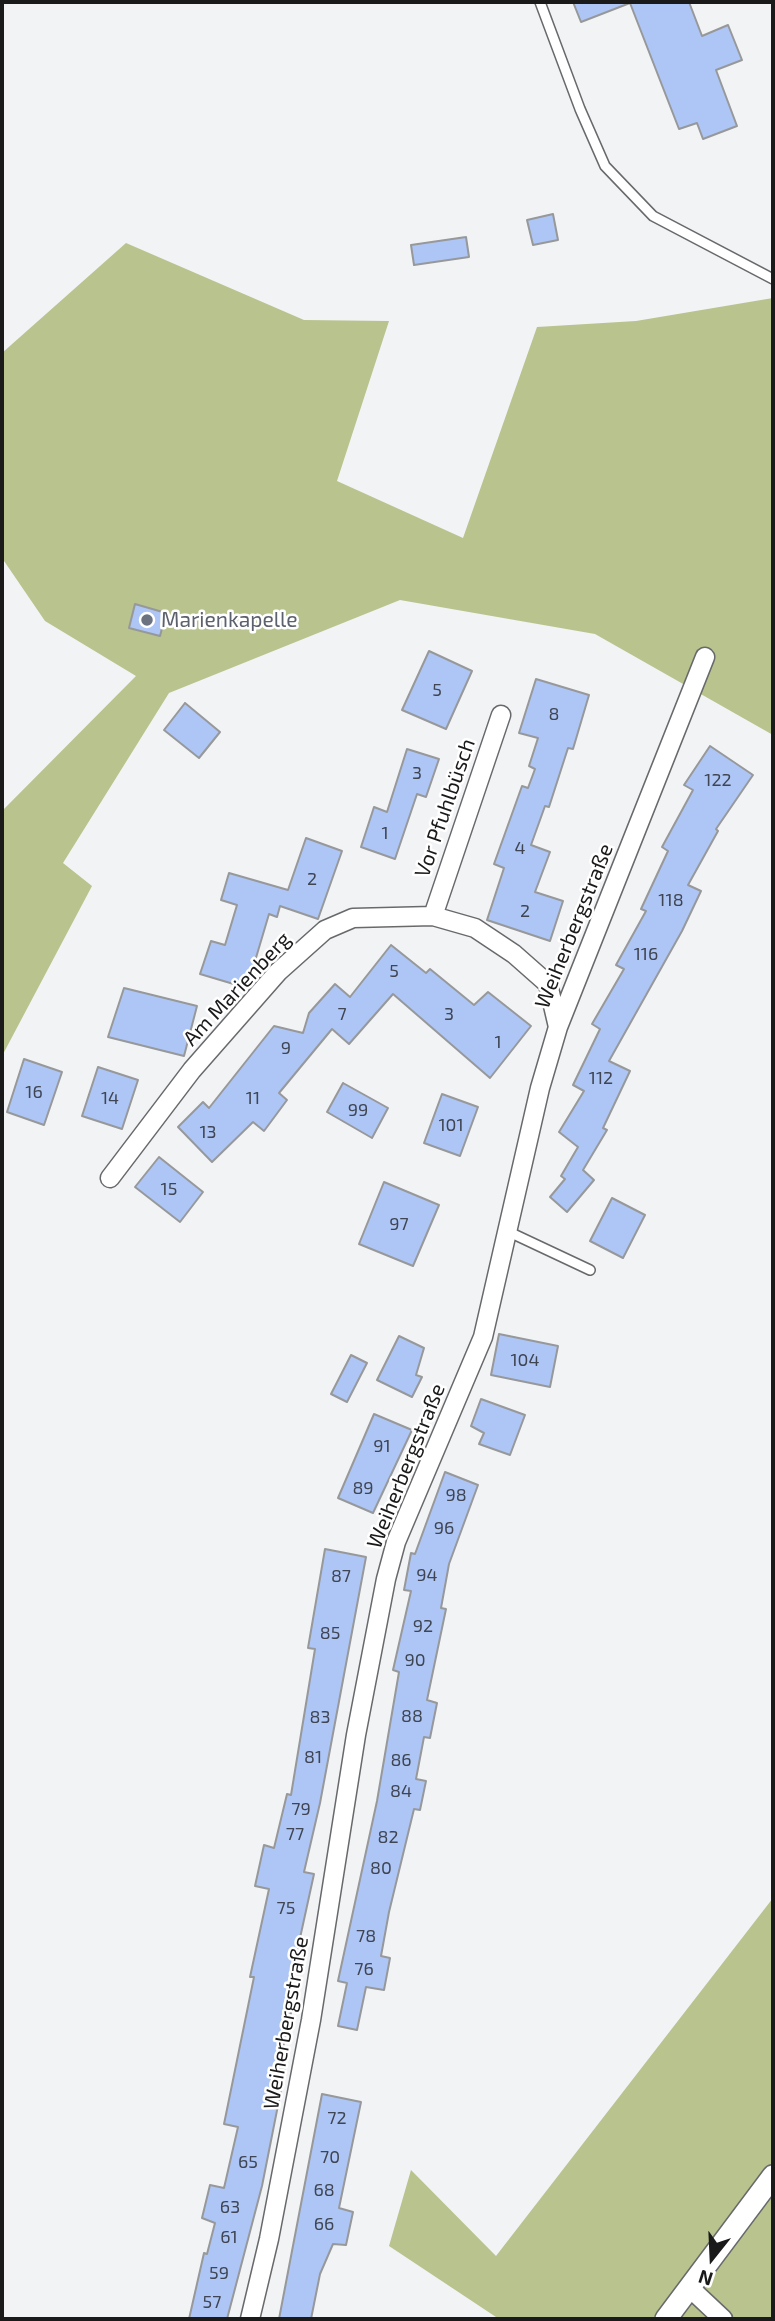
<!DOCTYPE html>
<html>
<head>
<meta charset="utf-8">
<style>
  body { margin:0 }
  #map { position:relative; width:775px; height:2321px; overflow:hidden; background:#f2f3f5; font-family:"Exo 2",sans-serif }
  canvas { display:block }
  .frame { position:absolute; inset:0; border:4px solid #1a1a1b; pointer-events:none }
  .north { position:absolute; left:677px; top:2223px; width:70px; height:70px; -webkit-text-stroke:5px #fff; paint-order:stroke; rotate:198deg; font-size:19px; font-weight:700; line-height:28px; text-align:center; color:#1a1a1b }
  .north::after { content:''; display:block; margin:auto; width:24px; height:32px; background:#1a1a1b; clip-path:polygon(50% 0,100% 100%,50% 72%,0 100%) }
</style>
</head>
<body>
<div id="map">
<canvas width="775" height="2321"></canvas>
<div class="frame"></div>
<div class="north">N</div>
</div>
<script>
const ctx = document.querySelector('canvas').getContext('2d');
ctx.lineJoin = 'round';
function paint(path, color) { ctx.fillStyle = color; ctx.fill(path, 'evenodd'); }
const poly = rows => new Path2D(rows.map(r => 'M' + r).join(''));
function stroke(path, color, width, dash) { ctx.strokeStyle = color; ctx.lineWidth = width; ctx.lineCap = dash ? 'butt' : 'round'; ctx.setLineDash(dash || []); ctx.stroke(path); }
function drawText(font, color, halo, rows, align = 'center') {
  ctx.font = font + ' "Exo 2",sans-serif'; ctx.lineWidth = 5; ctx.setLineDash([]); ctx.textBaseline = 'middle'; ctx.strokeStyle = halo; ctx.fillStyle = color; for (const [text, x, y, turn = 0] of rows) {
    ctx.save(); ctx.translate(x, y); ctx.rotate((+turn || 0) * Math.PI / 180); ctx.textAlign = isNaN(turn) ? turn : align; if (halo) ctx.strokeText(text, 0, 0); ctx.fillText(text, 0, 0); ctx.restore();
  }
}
paint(poly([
  [126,243,304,320,389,321,337,481,463,538,537,327,636,321,773,298,773,735,595,634,400,600,169,693,63,863,92,886,2,1056,2,811,136,676,45,621,2,558,2,353],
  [773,1898,773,2319,499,2319,389,2246,411,2170,496,2256]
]), '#b8c38e');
const building = poly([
  [573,2,689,2,702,36,728,25,742,60,716,70,737,126,703,139,697,123,679,129,630,3,581,22,573,2],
  [553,214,558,240,533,245,527,220,553,214],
  [466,237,469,257,414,265,411,245,466,237],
  [135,604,166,613,160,636,129,628,135,604],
  [429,651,472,671,446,729,402,710,429,651],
  [536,679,589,695,573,749,568,748,549,807,545,806,531,845,550,852,535,892,563,901,550,941,487,920,504,868,494,864,522,786,528,788,535,769,529,766,538,738,519,733,536,679],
  [185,703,220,732,199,758,164,730,185,703],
  [710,746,753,775,716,829,718,831,688,885,701,891,682,931,609,1061,630,1071,603,1128,607,1130,583,1170,594,1180,567,1212,550,1197,565,1179,561,1176,578,1147,559,1132,584,1091,573,1085,600,1029,592,1024,624,969,616,965,646,911,641,909,668,851,662,847,693,790,684,785,710,746],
  [407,749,439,759,426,797,417,794,395,859,361,847,374,807,387,812,407,749],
  [306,838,342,851,318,919,280,906,277,917,269,914,247,988,200,974,211,941,225,945,237,905,221,900,229,873,288,890,306,838],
  [391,945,426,973,430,969,474,1005,488,992,531,1026,490,1078,393,994,349,1044,332,1029,279,1093,287,1100,264,1131,253,1122,212,1162,178,1127,203,1102,209,1108,274,1026,303,1033,309,1013,335,984,350,997,391,945],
  [124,988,197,1006,184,1056,108,1037,124,988],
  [24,1059,62,1072,44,1125,7,1112,24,1059],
  [98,1067,138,1080,122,1129,82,1116,98,1067],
  [343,1083,388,1108,372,1138,327,1112,343,1083],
  [442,1094,478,1107,460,1156,424,1143,442,1094],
  [159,1157,203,1192,180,1222,135,1187,159,1157],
  [384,1182,439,1205,413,1266,359,1244,384,1182],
  [612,1198,645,1215,623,1258,590,1241,612,1198],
  [499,1334,558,1346,550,1387,491,1375,499,1334],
  [399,1336,424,1348,416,1375,422,1377,412,1397,377,1380,399,1336],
  [351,1355,367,1363,347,1402,331,1394,351,1355],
  [481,1399,525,1415,510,1455,479,1444,484,1433,471,1426,481,1399],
  [374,1414,412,1430,373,1513,338,1498,374,1414],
  [445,1472,478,1485,449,1564,441,1608,446,1609,427,1700,437,1703,430,1738,424,1737,416,1779,426,1781,420,1810,414,1809,389,1912,381,1956,390,1958,384,1990,366,1987,357,2030,338,2026,347,1983,338,1981,377,1801,399,1672,393,1670,411,1591,404,1590,411,1553,415,1554,445,1472],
  [325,1549,366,1557,320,1803,304,1872,314,1874,286,2002,293,2004,278,2069,285,2070,262,2186,227,2319,189,2319,204,2253,207,2254,215,2223,202,2218,210,2185,224,2188,238,2127,224,2124,254,1977,250,1977,269,1889,255,1886,264,1845,274,1848,287,1794,291,1795,315,1649,308,1648,325,1549],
  [322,2094,361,2102,339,2208,353,2212,346,2245,333,2244,320,2274,311,2319,279,2319,322,2094]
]);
paint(building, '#aec6f6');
stroke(building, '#97989a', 2);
const service = poly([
  [540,2,580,109,605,166,653,216,773,279],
  [507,1231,590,1270]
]);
const minor = poly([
  [433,916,501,715],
  [110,1178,192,1070,278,972,325,930,353,918,433,916,475,928,514,954,548,984,558,1027],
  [690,2288,723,2319],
  [250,2319,269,2239,311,2020,356,1735,386,1579,396,1542,483,1337,540,1088,558,1027,705,657]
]);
const tertiary = poly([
  [666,2319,773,2176]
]);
stroke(service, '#68696b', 12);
stroke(minor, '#68696b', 21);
stroke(tertiary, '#68696b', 24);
stroke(service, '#fff', 9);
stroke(minor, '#fff', 18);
stroke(tertiary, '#fff', 21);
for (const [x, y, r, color] of [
  [147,620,7,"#6b7280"]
]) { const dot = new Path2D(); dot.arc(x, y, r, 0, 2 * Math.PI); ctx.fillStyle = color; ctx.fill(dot); stroke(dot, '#fff', 2.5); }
drawText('18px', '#3f4552', null, [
  ["5",437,690],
  ["8",554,714],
  ["3",417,773],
  ["122",718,780],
  ["1",385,833],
  ["4",520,848],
  ["2",312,879],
  ["118",671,900],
  ["2",525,911],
  ["116",646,954],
  ["5",394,971],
  ["7",342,1014],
  ["3",449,1014],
  ["1",498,1042],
  ["9",286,1048],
  ["112",601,1078],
  ["16",34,1092],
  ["14",110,1098],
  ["11",253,1098],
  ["99",358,1110],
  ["101",451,1125],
  ["13",208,1132],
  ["15",169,1189],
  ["97",399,1224],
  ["104",525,1360],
  ["91",382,1446],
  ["89",363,1488],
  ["98",456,1495],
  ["96",444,1528],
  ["94",427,1575],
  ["87",341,1576],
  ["92",423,1626],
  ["85",330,1633],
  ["90",415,1660],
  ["88",412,1716],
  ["83",320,1717],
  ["81",313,1757],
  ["86",401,1760],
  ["84",401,1791],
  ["79",301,1809],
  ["77",295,1834],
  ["82",388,1837],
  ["80",381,1868],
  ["75",286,1908],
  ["78",366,1936],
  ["76",364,1969],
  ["72",337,2118],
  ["70",330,2157],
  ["65",248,2162],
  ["68",324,2190],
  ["63",230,2207],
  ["66",324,2224],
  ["61",229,2237],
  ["59",219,2273],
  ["57",212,2302]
]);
drawText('21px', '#5b616d', '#fff', [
  ["Marienkapelle",161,620]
], 'left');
drawText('21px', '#1a1a1b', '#fff', [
  ["Vor Pfuhlbüsch",445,808,-71],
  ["Weiherbergstraße",574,926,-68],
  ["Am Marienberg",237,989,-47],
  ["Weiherbergstraße",406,1466,-68],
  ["Weiherbergstraße",286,2023,-80]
]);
</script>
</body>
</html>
